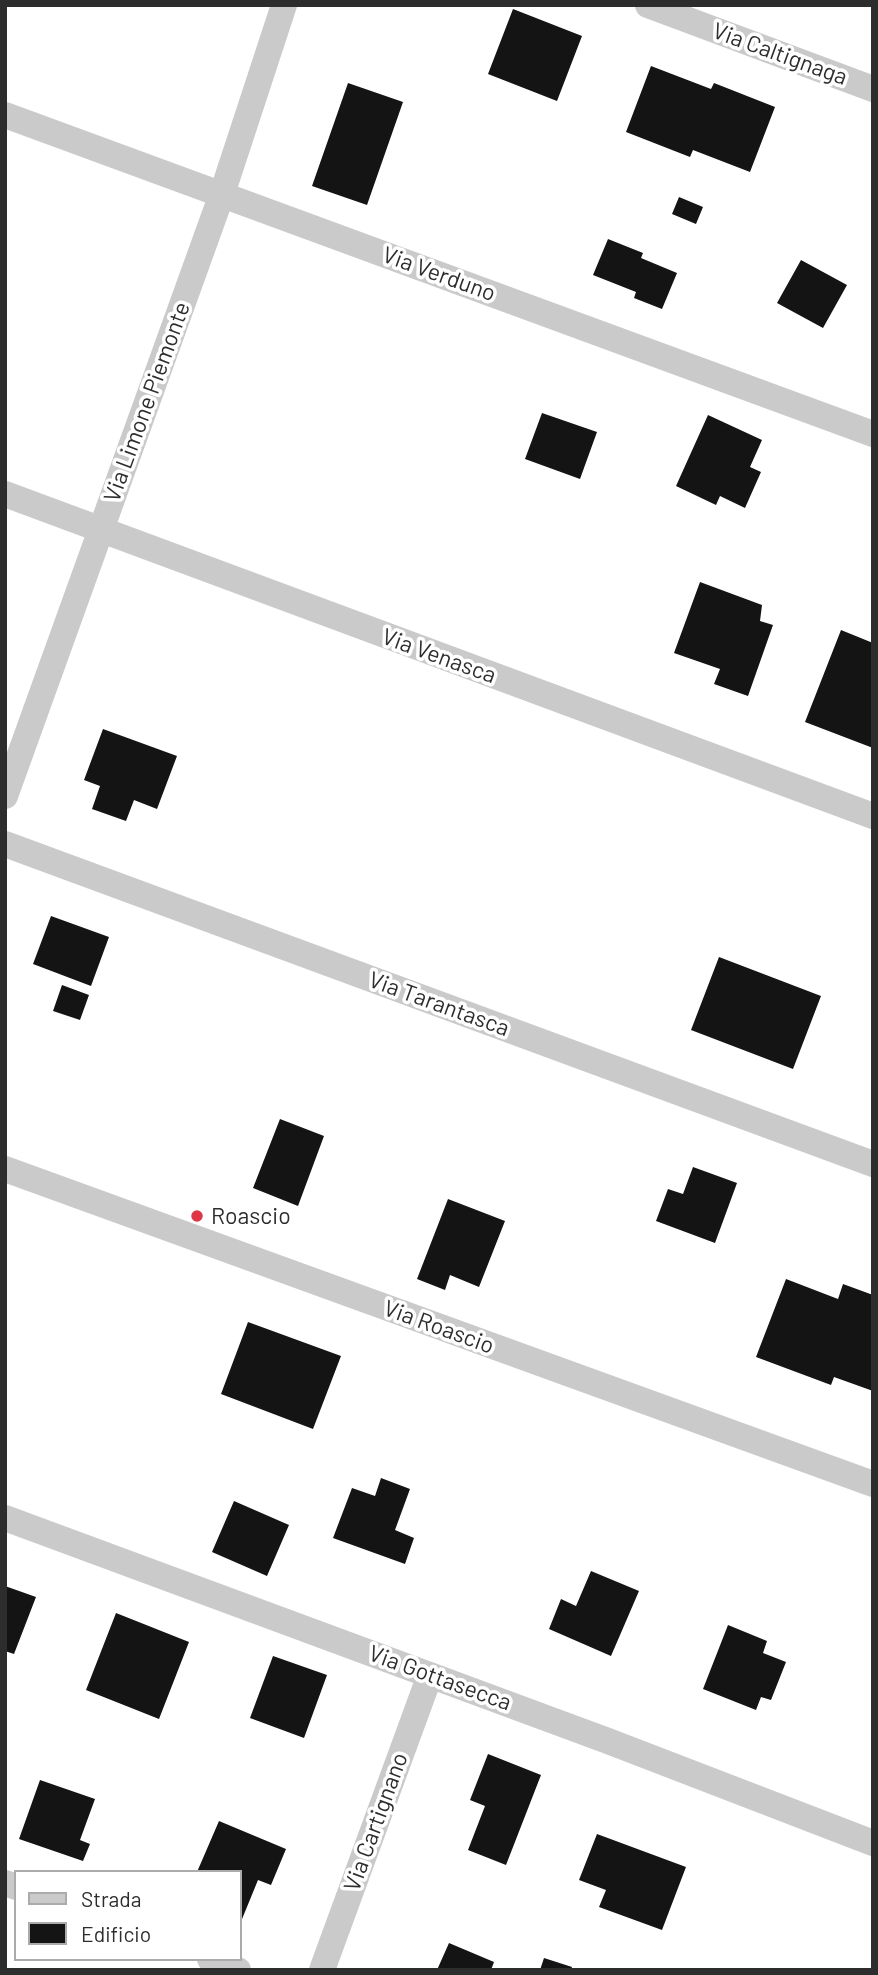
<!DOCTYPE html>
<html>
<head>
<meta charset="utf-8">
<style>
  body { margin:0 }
  #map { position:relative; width:878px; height:1975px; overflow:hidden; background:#fff; font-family:Barlow,sans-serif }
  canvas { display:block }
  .frame { position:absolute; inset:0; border:7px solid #2d2d2d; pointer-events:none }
  .legend { position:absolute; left:14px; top:1870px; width:228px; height:91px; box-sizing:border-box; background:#fff; border:2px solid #ababab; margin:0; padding:9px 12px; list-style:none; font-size:21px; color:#2d2d2d }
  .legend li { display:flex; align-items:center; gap:14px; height:35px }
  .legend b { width:35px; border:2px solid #ababab }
</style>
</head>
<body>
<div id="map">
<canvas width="878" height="1975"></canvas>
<div class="frame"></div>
<ul class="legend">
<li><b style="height:9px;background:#cacaca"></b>Strada</li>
<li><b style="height:19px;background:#141414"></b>Edificio</li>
</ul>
</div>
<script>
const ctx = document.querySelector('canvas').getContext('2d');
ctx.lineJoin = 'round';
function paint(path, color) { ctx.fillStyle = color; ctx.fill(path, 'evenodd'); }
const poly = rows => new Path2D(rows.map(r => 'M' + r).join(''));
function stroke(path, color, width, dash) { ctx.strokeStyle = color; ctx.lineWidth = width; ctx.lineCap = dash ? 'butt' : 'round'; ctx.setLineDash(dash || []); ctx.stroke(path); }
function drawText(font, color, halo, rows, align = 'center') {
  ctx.font = font + ' Barlow,sans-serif'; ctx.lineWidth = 7; ctx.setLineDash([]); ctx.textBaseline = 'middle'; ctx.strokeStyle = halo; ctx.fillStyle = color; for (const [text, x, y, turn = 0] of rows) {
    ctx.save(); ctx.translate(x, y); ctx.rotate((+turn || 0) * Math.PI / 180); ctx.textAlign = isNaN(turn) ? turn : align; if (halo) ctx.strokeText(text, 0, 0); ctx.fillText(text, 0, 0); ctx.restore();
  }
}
paint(poly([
  [513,9,582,36,557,101,488,74],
  [651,66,711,89,714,83,775,107,750,172,693,150,690,157,626,132],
  [348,83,403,102,367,205,312,186],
  [679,197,703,207,696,224,672,214],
  [608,239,643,253,641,258,677,273,662,309,634,298,636,292,593,275],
  [801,260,847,285,823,328,777,303],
  [542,413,597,432,580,479,525,459],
  [708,415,762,440,750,467,761,472,745,508,720,496,716,505,676,486],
  [700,582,762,605,760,621,773,625,748,696,714,684,720,669,674,653],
  [841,630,873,643,873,748,805,722],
  [103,729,177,756,157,809,134,800,126,821,92,809,100,786,84,780],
  [51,916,109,937,91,986,33,964],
  [719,957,821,996,793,1069,691,1030],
  [62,985,89,995,80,1020,53,1011],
  [280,1119,324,1136,298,1206,253,1188],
  [693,1167,737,1183,715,1243,656,1221,668,1189,683,1194],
  [448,1199,505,1221,479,1287,450,1275,445,1290,417,1279],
  [786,1279,838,1299,843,1284,873,1295,873,1391,834,1377,831,1385,756,1357],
  [248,1322,341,1356,313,1429,221,1394],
  [381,1478,410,1489,395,1530,414,1538,405,1564,333,1538,352,1488,375,1496],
  [234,1501,289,1525,267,1576,212,1552],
  [591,1571,639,1591,611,1656,549,1629,561,1599,576,1606],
  [5,1586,36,1597,14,1654,5,1651],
  [116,1613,189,1642,159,1719,86,1690],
  [728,1625,767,1641,763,1653,786,1662,771,1700,761,1697,756,1710,703,1689],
  [273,1656,327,1675,304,1738,250,1718],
  [488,1754,541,1775,506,1865,468,1850,485,1806,470,1800],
  [40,1780,95,1799,80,1840,90,1844,83,1861,19,1839],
  [219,1821,286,1849,271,1885,258,1880,240,1924,240,1872,197,1872],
  [597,1834,686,1867,662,1930,599,1907,606,1890,579,1880],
  [449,1943,494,1962,491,1970,437,1970],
  [544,1958,572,1967,571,1970,540,1970]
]), '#141414');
stroke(poly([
  [648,5,873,89],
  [5,115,873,434],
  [5,494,873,816],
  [5,796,222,194,284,5],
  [5,844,873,1164],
  [5,1169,873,1484],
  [5,1518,608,1741,873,1843],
  [5,1883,16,1887],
  [210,1959,238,1970],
  [322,1970,430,1675]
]), '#cacaca', 26);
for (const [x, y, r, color] of [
  [197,1216,7,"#dd3746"]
]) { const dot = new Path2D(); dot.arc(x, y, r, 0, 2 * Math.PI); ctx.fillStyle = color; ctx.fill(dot); stroke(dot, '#fff', 2.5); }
drawText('23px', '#2d2d2d', '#fff', [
  ["Via Caltignaga",780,54,20],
  ["Via Verduno",439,274,20],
  ["Via Limone Piemonte",147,402,-70],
  ["Via Venasca",439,656,20],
  ["Via Tarantasca",439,1004,20],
  ["Via Roascio",439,1327,20],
  ["Via Gottasecca",440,1678,20],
  ["Via Cartignano",376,1822,-70]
]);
drawText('23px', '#2d2d2d', '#fff', [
  ["Roascio",211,1216]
], 'left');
</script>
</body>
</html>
